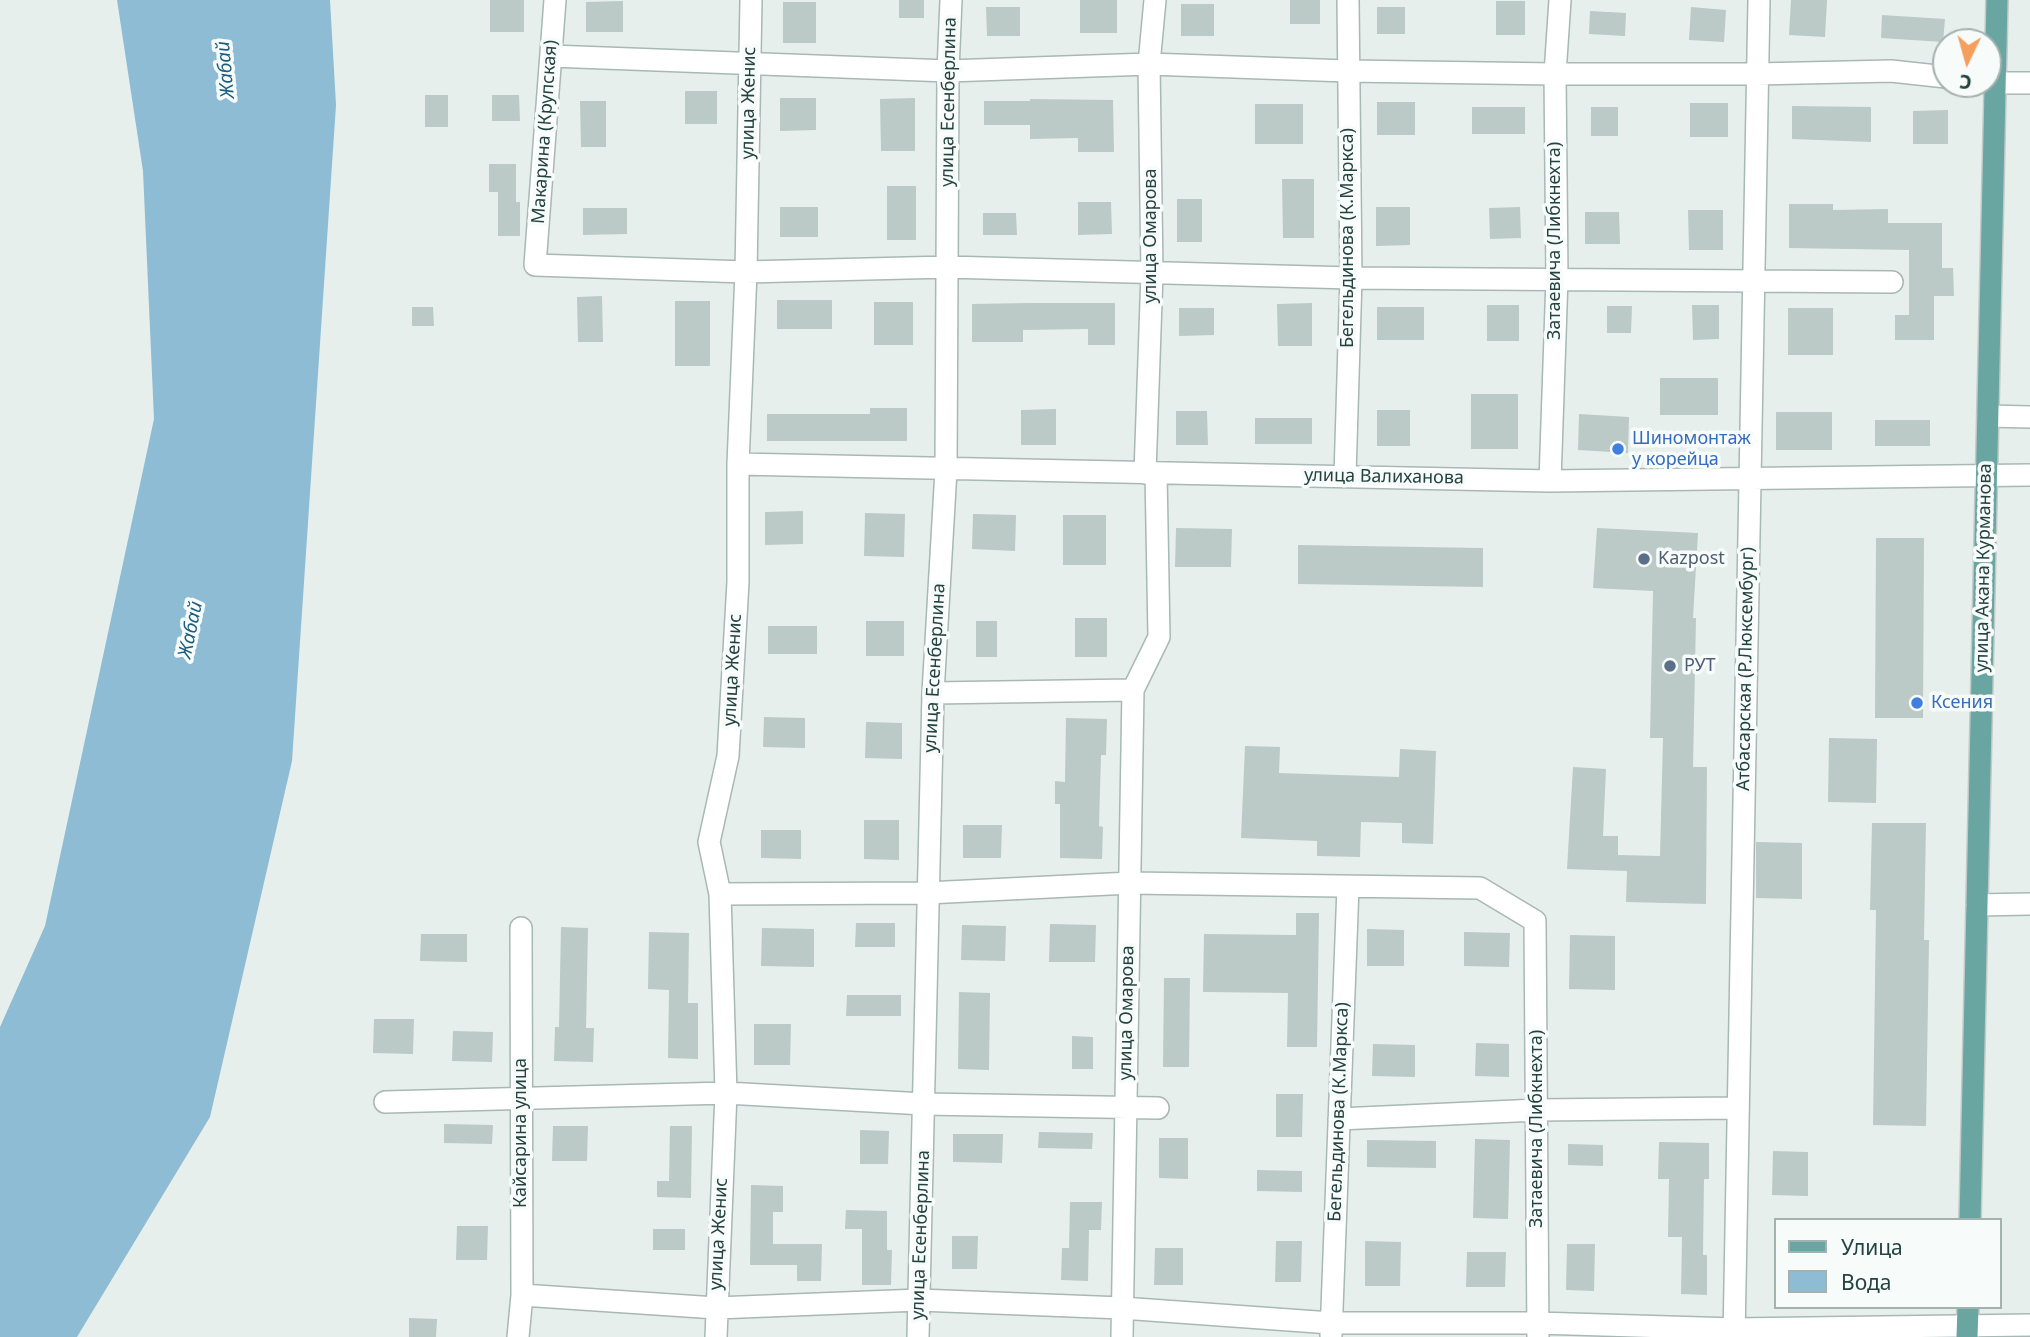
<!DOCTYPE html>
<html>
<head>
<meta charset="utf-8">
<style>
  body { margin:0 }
  #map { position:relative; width:2030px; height:1337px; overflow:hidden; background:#e6efec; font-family:"Noto Sans",sans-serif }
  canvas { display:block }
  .legend { position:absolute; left:1774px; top:1218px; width:228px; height:91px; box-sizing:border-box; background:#f7fbf9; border:2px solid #a3b1af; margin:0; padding:9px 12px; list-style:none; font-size:21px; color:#24423f }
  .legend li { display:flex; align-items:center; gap:14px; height:35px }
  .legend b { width:35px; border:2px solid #a3b1af }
  .north { position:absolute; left:1932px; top:28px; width:70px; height:70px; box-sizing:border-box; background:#f7fbf9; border:2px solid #a3b1af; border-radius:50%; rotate:185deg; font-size:19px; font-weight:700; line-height:28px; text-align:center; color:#24423f }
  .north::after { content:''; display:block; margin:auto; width:24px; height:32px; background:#f59e5d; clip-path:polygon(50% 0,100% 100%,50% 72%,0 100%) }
</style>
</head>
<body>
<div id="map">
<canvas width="2030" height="1337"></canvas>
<ul class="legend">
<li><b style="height:9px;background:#69a5a1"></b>Улица</li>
<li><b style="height:19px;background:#8dbcd4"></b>Вода</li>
</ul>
<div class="north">С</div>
</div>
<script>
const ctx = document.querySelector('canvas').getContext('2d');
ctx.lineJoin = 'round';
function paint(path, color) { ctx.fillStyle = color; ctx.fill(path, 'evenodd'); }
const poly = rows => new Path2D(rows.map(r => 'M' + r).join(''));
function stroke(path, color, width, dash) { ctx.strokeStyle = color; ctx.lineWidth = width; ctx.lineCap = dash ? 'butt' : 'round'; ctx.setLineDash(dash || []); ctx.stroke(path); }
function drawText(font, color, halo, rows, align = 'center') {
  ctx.font = font + ' "Noto Sans",sans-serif'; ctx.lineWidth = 7; ctx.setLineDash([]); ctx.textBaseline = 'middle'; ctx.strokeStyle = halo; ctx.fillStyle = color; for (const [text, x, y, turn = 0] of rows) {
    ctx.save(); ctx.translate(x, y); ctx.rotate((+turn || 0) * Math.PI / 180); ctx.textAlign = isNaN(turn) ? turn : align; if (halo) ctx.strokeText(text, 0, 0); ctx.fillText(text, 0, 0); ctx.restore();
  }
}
paint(poly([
  [117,0,330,0,336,105,292,761,210,1117,77,1337,0,1337,0,1027,45,926,154,419,143,171]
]), '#8dbcd4');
paint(poly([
  [490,0,524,0,524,32,490,32],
  [899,0,924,0,924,18,899,18],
  [1080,0,1117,0,1117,33,1080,33],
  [1290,0,1320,0,1320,24,1290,24],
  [1791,0,1827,0,1825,37,1789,35],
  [623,1,623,32,586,32,586,2],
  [1496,1,1525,1,1525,35,1496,35],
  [783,2,816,2,816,43,783,43],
  [1181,4,1214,4,1214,36,1181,36],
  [986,7,1020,7,1020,36,987,36],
  [1377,7,1405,7,1405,34,1377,34],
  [1691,7,1726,10,1724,42,1689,40],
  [1590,11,1626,13,1625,36,1589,34],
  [1882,15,1945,19,1943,42,1881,38],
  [685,91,717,91,717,124,685,124],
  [425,95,448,95,448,127,425,127],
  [492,95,519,95,520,121,492,121],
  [780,98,816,98,816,130,780,131],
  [915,98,915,151,881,151,880,99],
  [1030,99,1113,100,1114,152,1078,152,1078,138,1030,139,1030,125,984,125,984,101,1030,101],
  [580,101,606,101,606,147,581,147],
  [1377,102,1415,102,1415,135,1377,135],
  [1690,103,1728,103,1728,137,1690,137],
  [1255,104,1303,104,1303,144,1255,144],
  [1792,106,1871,107,1871,142,1792,139],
  [1472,107,1525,107,1525,134,1472,134],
  [1591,107,1618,107,1618,136,1591,136],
  [1948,110,1948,144,1913,144,1913,111],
  [489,164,516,164,516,202,520,202,520,236,498,236,498,192,489,192],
  [1282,179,1314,179,1314,238,1283,238],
  [887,186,916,186,916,240,887,240],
  [1177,199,1202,199,1202,242,1177,242],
  [1078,202,1111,202,1112,234,1078,235],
  [1789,204,1833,204,1833,210,1888,209,1888,223,1942,223,1942,268,1953,268,1954,296,1934,296,1934,340,1895,340,1895,315,1909,315,1909,250,1789,248],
  [780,207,818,207,818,237,780,237],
  [1376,207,1410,207,1410,245,1376,246],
  [1520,207,1521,238,1490,239,1489,208],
  [583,208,627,208,627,234,583,235],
  [1688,210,1723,210,1723,250,1689,250],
  [1585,212,1619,212,1620,244,1585,244],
  [983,213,1016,213,1017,235,983,235],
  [602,296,603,342,578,342,577,297],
  [777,300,832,300,832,329,777,329],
  [675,301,710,301,710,366,675,366],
  [874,302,913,302,913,345,874,345],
  [1030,303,1115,303,1115,345,1088,345,1088,329,1023,330,1023,342,972,342,972,304],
  [1312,303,1312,346,1278,346,1277,304],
  [1487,305,1519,305,1519,341,1487,341],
  [1692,305,1719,305,1719,339,1693,340],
  [1607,306,1632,306,1631,333,1607,333],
  [412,307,433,307,434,326,412,326],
  [1377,307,1424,307,1424,340,1377,340],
  [1179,308,1214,308,1214,335,1179,336],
  [1788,308,1833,308,1833,355,1788,355],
  [1660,378,1718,378,1718,415,1660,415],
  [1471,394,1518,394,1518,449,1471,449],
  [870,408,907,408,907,441,767,441,767,414,870,414],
  [1056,409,1056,445,1021,445,1021,410],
  [1377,410,1410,410,1410,446,1377,446],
  [1176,411,1207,411,1208,445,1176,445],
  [1776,412,1832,412,1832,450,1776,450],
  [1579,414,1629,417,1628,453,1578,450],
  [1255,418,1312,418,1312,444,1255,444],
  [1875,420,1930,420,1930,446,1875,446],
  [803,511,803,544,765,545,765,512],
  [865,513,905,514,904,557,864,556],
  [973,514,1016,515,1015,551,972,549],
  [1063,515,1106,515,1106,565,1063,565],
  [1176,528,1232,529,1231,567,1175,567],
  [1597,528,1698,533,1693,618,1696,618,1693,767,1707,767,1706,904,1626,902,1627,871,1567,869,1573,767,1606,769,1603,836,1618,836,1618,855,1660,856,1663,738,1650,738,1653,591,1593,588],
  [1876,538,1924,538,1923,718,1875,718],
  [1298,545,1483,548,1483,587,1298,584],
  [1075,618,1107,618,1107,657,1075,657],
  [866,621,904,621,904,656,866,656],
  [976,621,997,621,997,657,976,657],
  [768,626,817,626,817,654,768,654],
  [764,717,805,718,805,748,763,747],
  [1066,718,1107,719,1106,755,1101,755,1099,826,1103,827,1102,859,1060,858,1060,804,1055,804,1055,781,1065,782],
  [866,722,902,723,902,759,865,758],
  [1829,738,1877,739,1876,803,1828,802],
  [1245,746,1280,747,1279,773,1399,777,1400,749,1436,751,1433,844,1402,843,1402,823,1361,822,1360,857,1317,856,1317,841,1241,838],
  [864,820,899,820,899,860,864,859],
  [1872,823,1926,823,1924,940,1929,940,1926,1126,1873,1125,1876,910,1870,910],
  [963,825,1002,825,1001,858,963,858],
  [761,830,801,830,801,859,761,858],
  [1756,842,1802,843,1802,899,1756,898],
  [1296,913,1319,913,1317,1047,1287,1047,1288,993,1203,992,1204,934,1296,935],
  [856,923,895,923,895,947,855,947],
  [1050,924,1096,925,1095,962,1049,962],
  [962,925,1006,926,1005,961,961,960],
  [561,927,588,928,586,1028,594,1028,593,1062,554,1061,555,1027,559,1027],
  [762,928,814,929,814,967,761,966],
  [1367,929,1404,930,1404,966,1367,966],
  [649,932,689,933,688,1003,698,1003,698,1059,668,1058,669,990,648,989],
  [1464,932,1510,933,1509,967,1464,966],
  [421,934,467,934,467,962,420,961],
  [1570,935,1615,936,1615,990,1569,989],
  [1164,978,1190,978,1189,1067,1163,1067],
  [959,992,990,993,989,1070,958,1069],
  [847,995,901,995,901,1016,846,1016],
  [374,1019,414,1019,413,1054,373,1053],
  [754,1024,791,1024,790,1065,754,1065],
  [453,1031,493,1032,492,1062,452,1061],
  [1072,1036,1093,1037,1093,1069,1072,1069],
  [1476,1043,1509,1044,1509,1077,1475,1076],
  [1373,1044,1415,1045,1415,1077,1372,1076],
  [1276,1094,1303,1094,1302,1137,1276,1137],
  [444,1124,493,1125,492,1144,444,1143],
  [553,1126,588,1126,587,1161,552,1161],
  [670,1126,692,1126,691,1198,657,1197,657,1181,669,1181],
  [860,1130,889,1131,888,1164,860,1164],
  [1039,1132,1093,1133,1092,1149,1038,1148],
  [953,1134,1003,1134,1002,1163,953,1162],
  [1159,1138,1188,1138,1188,1179,1159,1178],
  [1475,1139,1510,1140,1508,1219,1473,1218],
  [1367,1140,1436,1141,1436,1168,1367,1167],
  [1659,1142,1709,1143,1709,1179,1704,1179,1703,1255,1707,1255,1707,1295,1681,1294,1682,1237,1668,1237,1669,1179,1658,1179],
  [1568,1144,1603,1145,1603,1166,1568,1165],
  [1773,1151,1808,1152,1808,1196,1772,1195],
  [1257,1170,1302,1171,1302,1192,1257,1191],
  [751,1185,783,1186,783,1212,773,1212,773,1244,822,1244,821,1281,797,1281,797,1265,750,1265],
  [1070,1202,1102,1202,1101,1230,1089,1230,1088,1281,1061,1280,1062,1248,1069,1248],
  [846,1210,887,1211,887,1250,892,1250,891,1285,862,1285,862,1229,845,1229],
  [457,1226,488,1226,487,1260,456,1260],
  [653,1229,685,1229,685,1250,653,1250],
  [952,1236,978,1236,977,1269,952,1269],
  [1276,1241,1302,1241,1301,1282,1275,1282],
  [1365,1241,1401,1242,1400,1286,1365,1286],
  [1567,1244,1595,1244,1594,1291,1566,1290],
  [1155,1248,1183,1248,1183,1285,1154,1285],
  [1467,1252,1506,1252,1505,1287,1466,1287],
  [409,1318,437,1319,436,1337,409,1337]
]), '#bbcac6');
const minor = poly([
  [555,0,535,265,746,272,947,267,1351,278,1892,282],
  [551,56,948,71,1149,64,1347,71,1555,74,1757,74,1891,71,1946,77],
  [1988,83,2030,83],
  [1988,416,2030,417],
  [738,464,1550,481,2030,475],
  [1145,473,1152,273,1149,64,1155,0],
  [1345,476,1351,278,1348,0],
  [1550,481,1557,278,1555,74,1560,0],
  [933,693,1133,690],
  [720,894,927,893,1130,883,1480,888,1535,921,1538,1337],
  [1977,905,2030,904],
  [385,1102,726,1093,924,1104,1158,1108],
  [1339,1119,1537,1110,1738,1108],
  [522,1295,716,1308,919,1300,1122,1308,1331,1323,1538,1323,1734,1329,2030,1325],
  [1331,1335,1348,887],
  [518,1337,522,1295,521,928],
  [716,1337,726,1093,720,894,709,842,728,756,738,582,738,464,746,272,751,0],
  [918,1337,933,693,946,470,948,71,951,0],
  [1122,1337,1133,690,1159,637,1156,473],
  [1734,1337,1759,0]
]);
const major = poly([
  [1970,1220,1997,0],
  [1967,1337,1968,1307]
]);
stroke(minor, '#a8b8b5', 24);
stroke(major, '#c2cac9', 24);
stroke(minor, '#fff', 21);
stroke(major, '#69a5a1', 21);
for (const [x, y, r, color] of [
  [1618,449,7,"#3f7fe0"],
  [1644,559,7,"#5c6f8a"],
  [1670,666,7,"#5c6f8a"],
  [1917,703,7,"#3f7fe0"]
]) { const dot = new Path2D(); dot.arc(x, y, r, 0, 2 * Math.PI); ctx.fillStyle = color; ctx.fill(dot); stroke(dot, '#f7fbf9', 2.5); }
drawText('18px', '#24423f', '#f7fbf9', [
  ["улица Есенберлина",949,102,-89],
  ["улица Женис",749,103,-89],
  ["Макарина (Крупская)",545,132,-86],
  ["улица Омарова",1151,236,-90],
  ["Бегельдинова (К.Маркса)",1348,238,-90],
  ["Затаевича (Либкнехта)",1555,241,-90],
  ["улица Валиханова",1384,477,1],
  ["улица Акана Курманова",1984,568,-89],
  ["улица Есенберлина",935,668,-87],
  ["Атбасарская (Р.Люксембург)",1746,669,-89],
  ["улица Женис",733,670,-87],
  ["улица Омарова",1127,1013,-89],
  ["Бегельдинова (К.Маркса)",1339,1112,-88],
  ["Затаевича (Либкнехта)",1537,1129,-90],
  ["Кайсарина улица",521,1133,-90],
  ["улица Женис",719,1234,-87],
  ["улица Есенберлина",921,1235,-88]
]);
drawText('18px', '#366cbe', '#f7fbf9', [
  ["Шиномонтаж",1632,439],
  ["у корейца",1632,460],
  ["Ксения",1931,703]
], 'left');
drawText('18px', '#4e5e75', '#f7fbf9', [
  ["Kazpost",1658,559],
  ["РУТ",1684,666]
], 'left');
drawText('italic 19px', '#1b5d80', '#f7fbf9', [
  ["Жабай",226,70,-95],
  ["Жабай",191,630,-78]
]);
</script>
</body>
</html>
